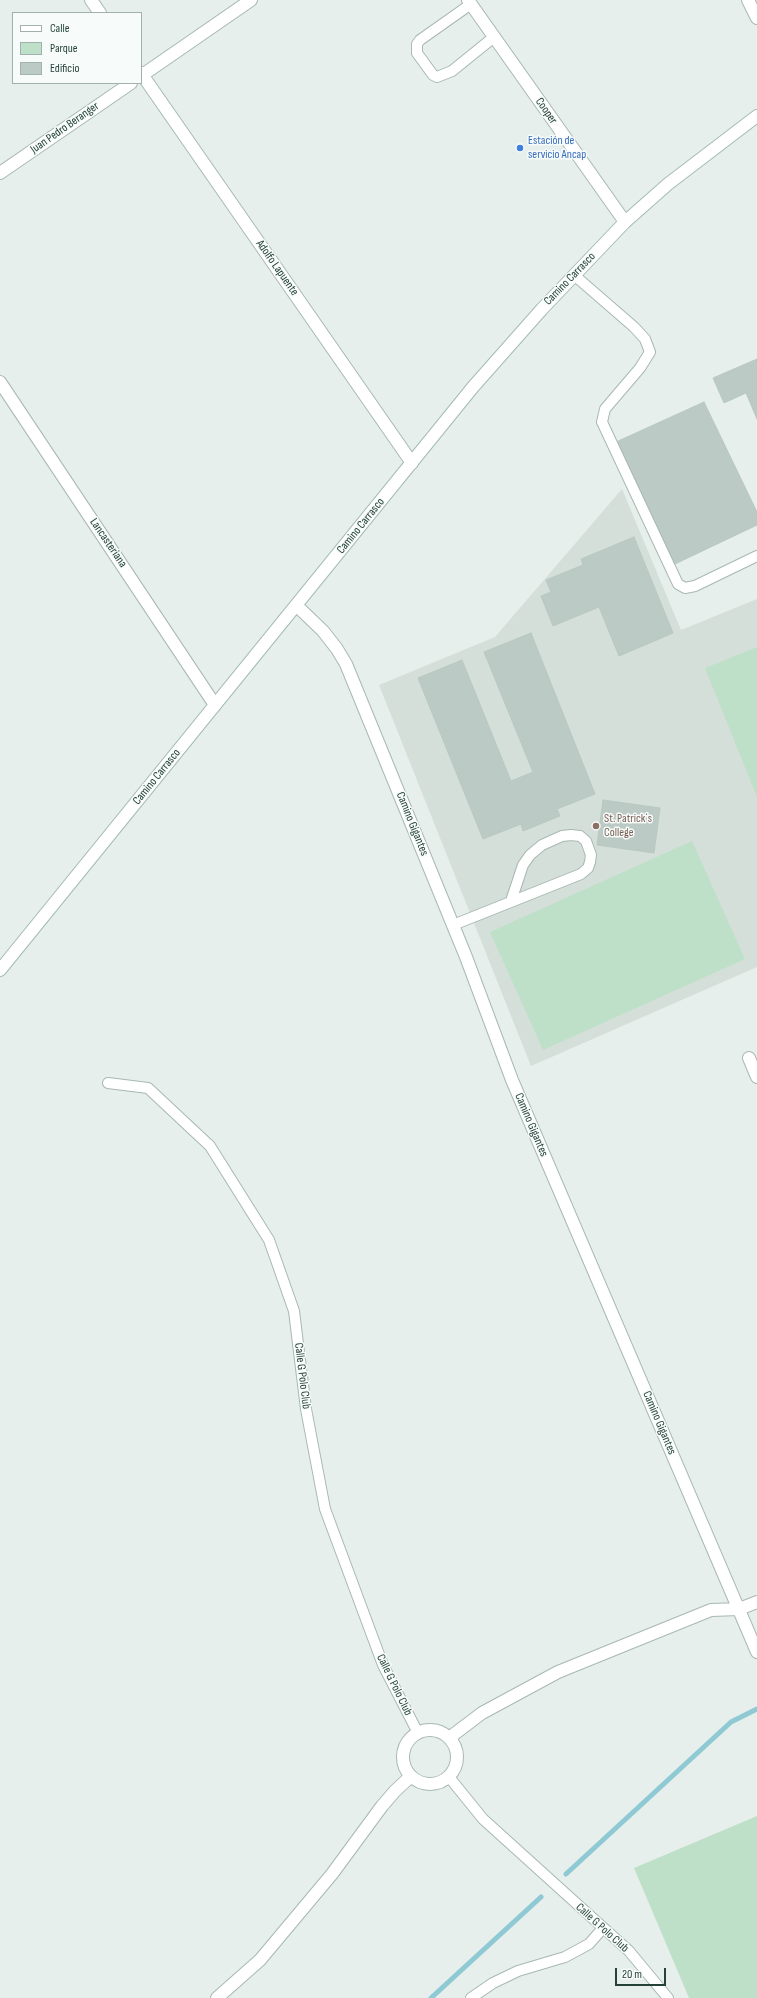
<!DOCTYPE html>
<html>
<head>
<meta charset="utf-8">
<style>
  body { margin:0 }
  #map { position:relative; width:757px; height:1998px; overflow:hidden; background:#e6efeb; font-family:"Sofia Sans Condensed",sans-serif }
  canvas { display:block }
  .legend { position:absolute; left:12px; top:12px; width:130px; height:72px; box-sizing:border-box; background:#f7fbf9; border:1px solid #a3b1ad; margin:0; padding:5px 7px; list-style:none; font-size:12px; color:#24423a }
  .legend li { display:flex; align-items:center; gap:8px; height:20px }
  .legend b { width:20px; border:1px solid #a3b1ad }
  .scale { position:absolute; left:615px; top:1968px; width:51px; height:18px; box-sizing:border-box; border:2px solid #24423a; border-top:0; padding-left:5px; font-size:12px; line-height:14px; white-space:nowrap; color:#24423a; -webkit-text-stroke:3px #f7fbf9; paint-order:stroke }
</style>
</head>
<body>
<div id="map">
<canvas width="757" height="1998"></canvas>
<ul class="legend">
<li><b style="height:5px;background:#fff"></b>Calle</li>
<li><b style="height:11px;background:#bfe0c8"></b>Parque</li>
<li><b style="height:11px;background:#bbcac4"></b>Edificio</li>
</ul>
<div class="scale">20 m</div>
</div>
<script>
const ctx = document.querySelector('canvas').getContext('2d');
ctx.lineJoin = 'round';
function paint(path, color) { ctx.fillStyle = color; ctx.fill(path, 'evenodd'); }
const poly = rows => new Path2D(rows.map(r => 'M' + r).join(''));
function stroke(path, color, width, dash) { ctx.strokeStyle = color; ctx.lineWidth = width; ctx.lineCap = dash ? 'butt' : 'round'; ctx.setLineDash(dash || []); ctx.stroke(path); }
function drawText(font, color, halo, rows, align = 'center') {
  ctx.font = font + ' "Sofia Sans Condensed",sans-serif'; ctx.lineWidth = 3; ctx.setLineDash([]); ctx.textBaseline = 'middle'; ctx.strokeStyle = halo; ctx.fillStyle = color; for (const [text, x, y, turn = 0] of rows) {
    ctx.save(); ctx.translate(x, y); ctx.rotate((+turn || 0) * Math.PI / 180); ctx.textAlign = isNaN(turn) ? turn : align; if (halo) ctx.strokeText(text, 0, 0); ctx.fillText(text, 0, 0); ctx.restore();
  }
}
paint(poly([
  [622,489,681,630,757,599,757,967,531,1066,379,685,495,637]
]), '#d4dfda');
paint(poly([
  [757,647,757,797,705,668],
  [692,841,745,959,543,1050,490,932],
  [757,1816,757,1998,689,1998,634,1868]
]), '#bfe0c8');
stroke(poly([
  [566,1874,731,1722,757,1709],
  [431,1998,541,1897]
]), '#8ec9d4', 5);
const building = poly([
  [757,359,757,419,746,393,724,403,713,378,757,359],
  [704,402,757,512,757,525,675,564,616,442,704,402],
  [634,537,673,633,619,656,599,607,553,626,541,596,551,592,546,580,583,565,581,559,634,537],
  [531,633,595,794,557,809,560,816,523,831,521,824,483,839,418,678,462,660,511,781,533,772,484,652,531,633],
  [603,800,660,808,654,853,597,845,603,800]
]);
paint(building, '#bbcac4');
stroke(building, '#b8c9c2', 1);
const service = poly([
  [471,4,420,40,417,44,417,53,433,75,437,77,452,71,494,37],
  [574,275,634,327,645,339,650,352,640,368,605,409,602,422,678,584,685,588,695,586,757,556],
  [453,925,581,874,588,868,590,862,591,855,586,841,580,836,571,835,562,836,542,845,530,855,523,865,511,901],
  [108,1083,148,1088,210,1146,269,1240,294,1311,306,1409,325,1509,383,1665,418,1733],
  [449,1777,483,1819,629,1951,668,1998],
  [471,1998,493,1983,518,1971,565,1957,589,1944,603,1928]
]);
const minor = poly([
  [91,0,100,13],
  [468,0,625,222],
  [748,0,757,18],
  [141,73,412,463],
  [141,76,251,0],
  [0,173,131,83],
  [0,382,215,705],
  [297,606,323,631,337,649,346,664,466,957,512,1080,757,1652],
  [749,1058,757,1077],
  '403 1757a27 27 0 1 1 54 0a27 27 0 1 1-54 0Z',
  [449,1738,482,1713,558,1672,711,1610,739,1609,757,1602],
  [217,1998,260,1960,332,1874,382,1806,395,1791,411,1776]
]);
const secondary = poly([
  [0,970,473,387,542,309,625,222,668,184,757,116]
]);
stroke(service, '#a8b8b2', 12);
stroke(minor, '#a8b8b2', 14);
stroke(secondary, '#a4bbb3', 14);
stroke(service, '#fff', 10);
stroke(minor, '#fff', 12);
stroke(secondary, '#fff', 12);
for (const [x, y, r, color] of [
  [520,148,4,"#3f7fe0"],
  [596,826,4,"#8d6e63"]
]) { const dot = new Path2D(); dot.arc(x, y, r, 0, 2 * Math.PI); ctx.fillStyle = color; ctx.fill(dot); stroke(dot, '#f7fbf9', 1.5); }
drawText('12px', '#24423a', '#f7fbf9', [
  ["Cooper",546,111,55],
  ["Juan Pedro Beranger",65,128,-35],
  ["Adolfo Lapuente",277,268,55],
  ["Camino Carrasco",570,279,-46],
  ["Camino Carrasco",361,526,-51],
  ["Lancasteriana",108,543,56],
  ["Camino Carrasco",157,777,-51],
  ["Camino Gigantes",412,824,68],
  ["Camino Gigantes",531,1125,67],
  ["Calle G Polo Club",302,1376,83],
  ["Camino Gigantes",659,1423,67],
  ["Calle G Polo Club",394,1685,64],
  ["Calle G Polo Club",602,1928,42]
]);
drawText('12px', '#366cbe', '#f7fbf9', [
  ["Estación de",528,141],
  ["servicio Ancap",528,155]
], 'left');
drawText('12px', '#785e54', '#f7fbf9', [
  ["St. Patrick´s",604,819],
  ["College",604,833]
], 'left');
</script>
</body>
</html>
